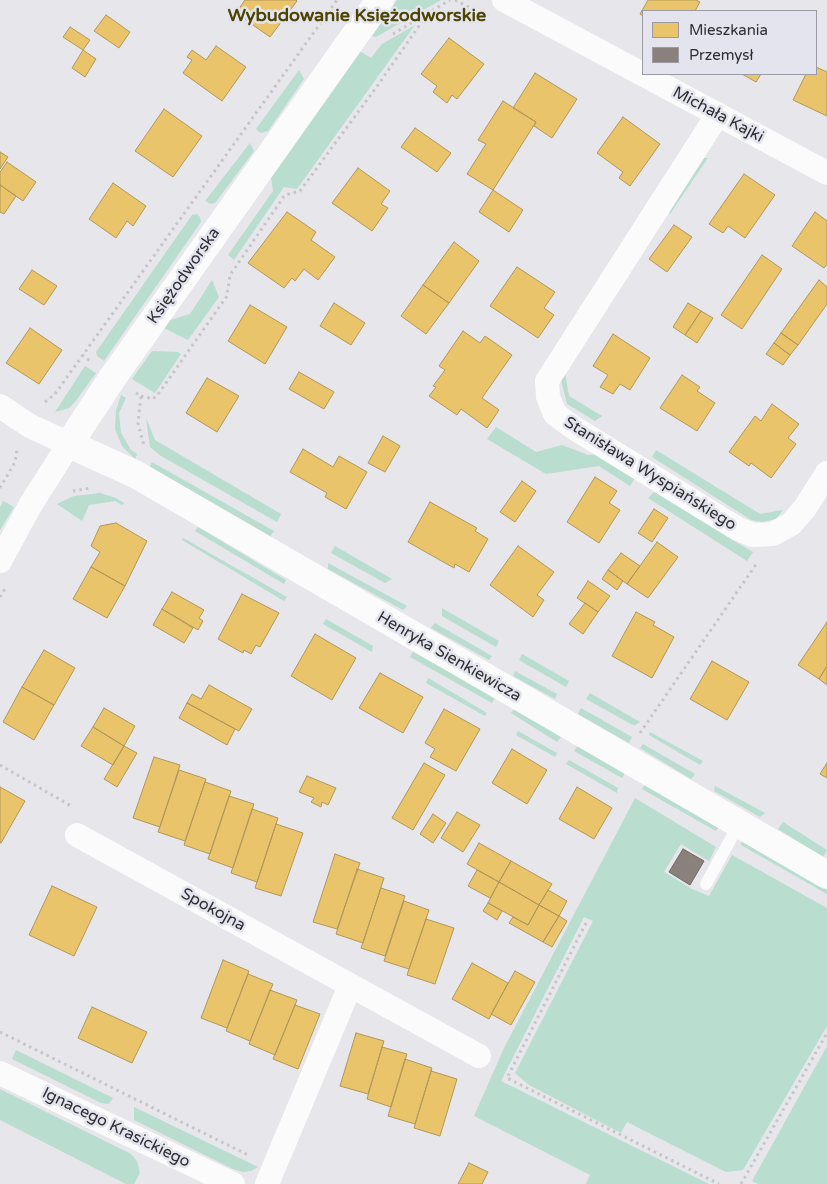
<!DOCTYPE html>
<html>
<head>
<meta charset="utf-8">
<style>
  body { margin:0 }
  #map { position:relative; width:827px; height:1184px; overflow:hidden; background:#e6e6eb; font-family:"Varela Round",sans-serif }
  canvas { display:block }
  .legend { position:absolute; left:642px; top:10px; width:175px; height:65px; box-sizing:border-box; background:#e3e4ee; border:1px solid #9b9ba3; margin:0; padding:6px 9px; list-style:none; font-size:15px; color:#2e2e32 }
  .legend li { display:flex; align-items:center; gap:10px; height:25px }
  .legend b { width:25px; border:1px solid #9b9ba3 }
</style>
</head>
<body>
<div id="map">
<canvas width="827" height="1184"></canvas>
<ul class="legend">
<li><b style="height:14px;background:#e9c46a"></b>Mieszkania</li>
<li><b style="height:14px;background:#8a817c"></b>Przemysł</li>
</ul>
</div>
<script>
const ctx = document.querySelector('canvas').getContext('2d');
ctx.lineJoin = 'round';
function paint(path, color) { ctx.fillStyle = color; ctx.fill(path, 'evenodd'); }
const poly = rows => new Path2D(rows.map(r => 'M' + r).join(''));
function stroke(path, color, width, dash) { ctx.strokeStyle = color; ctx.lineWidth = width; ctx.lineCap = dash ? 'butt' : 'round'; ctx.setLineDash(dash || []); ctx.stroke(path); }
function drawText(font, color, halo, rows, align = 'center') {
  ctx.font = font + ' "Varela Round",sans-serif'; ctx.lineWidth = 5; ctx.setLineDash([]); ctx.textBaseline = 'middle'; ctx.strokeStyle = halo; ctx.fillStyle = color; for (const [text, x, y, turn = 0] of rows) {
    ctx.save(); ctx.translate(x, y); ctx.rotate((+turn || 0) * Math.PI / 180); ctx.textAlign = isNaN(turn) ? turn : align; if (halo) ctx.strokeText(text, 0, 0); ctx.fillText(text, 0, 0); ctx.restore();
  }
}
paint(poly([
  [397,0,441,0,376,37,372,36],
  [415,25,297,189,284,187,234,260,228,255,273,191,271,177,358,50,371,58,382,44],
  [299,70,304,79,268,131,260,133,256,129],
  [250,143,254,151,215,203,211,204,205,201],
  [704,158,708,158,670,214,667,211],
  [197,214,200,217,201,222,104,361,97,356,96,352,192,215],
  [212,280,219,297,188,340,164,328,167,321,190,314],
  [152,351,178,352,181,354,155,393,132,379],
  [85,366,96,373,75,402,69,408,55,412],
  [564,368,569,396,602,416,595,421,567,404,561,380],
  [121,395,126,398,119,413,121,433,131,450,137,454,135,459,122,446,115,429,116,410],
  [146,418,155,440,281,514,277,522,161,456,150,447],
  [496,427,536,452,562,445,588,455,599,454,635,478,630,486,599,466,546,474,487,439],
  [656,450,760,514,783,510,776,519,762,522,751,520,652,457],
  [152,462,274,531,270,537,149,468],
  [654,492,741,545,753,552,747,561,648,498],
  [100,493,116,498,124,503,122,505,115,501,89,505,82,521,57,504,74,496],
  [3,501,14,507,0,530,0,507],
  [198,527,286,580,284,584,195,531],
  [183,538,206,551,287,597,284,601,182,540],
  [335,546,392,579,385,583,331,553],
  [328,563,407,606,403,610,328,569],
  [442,608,447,611,499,641,496,647,442,616],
  [326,619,373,646,372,652,323,624],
  [435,623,492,656,489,660,431,628],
  [413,652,495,697,492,703,410,657],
  [522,654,569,681,566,687,519,660],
  [515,671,557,694,555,699,513,676],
  [428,678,487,713,485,716,426,683],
  [590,693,640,722,635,725,631,724,586,699],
  [515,708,561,737,557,742,511,713],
  [581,708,632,737,629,743,578,714],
  [518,731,557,753,555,757,516,735],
  [650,732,703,761,700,765,649,735],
  [643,744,695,774,691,779,640,748],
  [578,745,625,773,622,778,574,751],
  [569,760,618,788,617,793,566,764],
  [645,785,719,827,716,831,642,789],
  [715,786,765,813,760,817,714,791],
  [635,798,716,847,709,861,681,844,664,872,692,889,709,896,732,855,827,908,827,1026,743,1170,726,1172,627,1122,621,1133,529,1085,515,1073,593,921,584,917,501,1081,709,1184,586,1184,590,1175,474,1116,504,1048],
  [783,822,827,850,823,857,778,829],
  [742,840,827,889,827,894,741,845],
  [827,1046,827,1184,758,1184,752,1181],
  [16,1050,113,1098,109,1104,101,1103,12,1059],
  [0,1089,131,1154,137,1161,140,1173,134,1184,126,1184,0,1120],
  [134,1107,258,1167,251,1171,243,1172,233,1169,134,1120]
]), '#b9ddcf');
const homes = poly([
  [245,0,296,0,297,1,270,37,236,13,245,0],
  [648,0,696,0,700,2,695,11,643,11,643,16,640,14,648,0],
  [106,15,130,32,119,48,94,31,106,15],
  [70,27,90,40,83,50,63,37,70,27],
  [449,38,484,64,457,99,452,95,447,103,433,92,437,86,421,74,449,38],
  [216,46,246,67,222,101,183,73,192,60,187,57,192,50,206,60,216,46],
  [83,50,96,59,85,77,72,68,83,50],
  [816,67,827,72,827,116,793,100,806,74,816,74,816,67],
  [535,73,577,99,552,138,534,126,536,122,513,108,535,73],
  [742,74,761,74,756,82,742,74],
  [503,101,536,122,493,190,467,174,486,144,478,140,503,101],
  [164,109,202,136,173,177,135,151,164,109],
  [623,117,660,144,630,186,619,178,623,172,597,153,623,117],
  [415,128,451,153,437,172,401,147,415,128],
  [0,152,8,157,0,169,0,152],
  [7,162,36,182,23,201,0,185,0,172,7,162],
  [358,168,390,191,381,204,388,208,372,231,332,203,358,168],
  [744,174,775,195,745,238,728,226,723,233,709,224,744,174],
  [113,183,146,206,133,226,127,221,116,238,89,219,113,183],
  [0,185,16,196,4,214,0,212,0,185],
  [493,190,523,210,509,232,479,212,493,190],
  [287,212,316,232,311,240,335,257,318,280,304,269,295,281,292,278,284,288,248,263,287,212],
  [815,212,827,221,827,264,824,268,792,246,815,212],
  [674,225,692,237,667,272,649,259,674,225],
  [454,242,479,261,449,303,423,285,454,242],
  [762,255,782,269,742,329,721,315,762,255],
  [517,267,555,292,544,308,554,315,538,338,490,306,517,267],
  [32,270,57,286,44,305,19,289,32,270],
  [819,280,827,287,827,304,798,345,781,333,819,280],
  [423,285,449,303,426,334,401,316,423,285],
  [334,303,365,323,351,345,320,326,334,303],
  [688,303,701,311,685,335,673,327,688,303],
  [250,305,287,327,265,364,228,341,250,305],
  [701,311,713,318,697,343,685,335,701,311],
  [30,328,62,350,39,384,6,363,30,328],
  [463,331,480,343,485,336,512,355,482,398,499,410,487,428,461,409,457,415,429,396,436,387,433,386,445,370,439,366,463,331],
  [781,333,798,345,790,355,774,343,781,333],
  [613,334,650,358,630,390,620,384,613,394,600,387,608,375,593,366,613,334],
  [774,343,790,355,783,365,766,354,774,343],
  [299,372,334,392,324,409,289,389,299,372],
  [682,375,700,387,697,391,715,403,697,431,660,408,682,375],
  [207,378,239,396,217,432,186,413,207,378],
  [772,404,799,424,788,438,796,444,771,478,751,463,749,466,729,452,755,416,761,421,772,404],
  [383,436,400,446,385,472,368,463,383,436],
  [303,449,333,467,339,456,367,472,346,509,325,497,327,493,290,472,303,449],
  [595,477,617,491,609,503,620,510,599,543,567,522,595,477],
  [522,481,536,491,515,522,500,512,522,481],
  [430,502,477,528,475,531,488,539,469,572,455,564,454,568,408,542,430,502],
  [654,509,668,518,652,542,638,533,654,509],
  [116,523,147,541,125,586,91,567,100,552,91,546,100,526,116,523],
  [657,542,678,557,648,598,627,584,657,542],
  [518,546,554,572,537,595,544,600,533,617,490,585,518,546],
  [621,553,640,566,627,584,608,570,621,553],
  [91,567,125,586,107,618,73,599,91,567],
  [608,570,623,581,617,590,602,579,608,570],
  [588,581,610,596,598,612,577,598,588,581],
  [172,592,204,610,199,618,203,621,198,630,162,609,172,592],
  [242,594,279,613,260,647,256,645,251,654,244,650,243,653,218,639,242,594],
  [585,603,598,612,583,634,569,624,585,603],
  [162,609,193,628,184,643,153,625,162,609],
  [636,612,655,622,653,625,674,637,652,678,612,656,636,612],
  [827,622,827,666,819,679,798,665,827,622],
  [315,634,356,658,332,700,291,676,315,634],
  [44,650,75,668,54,705,22,687,44,650],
  [712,661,749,682,727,720,690,699,712,661],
  [827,666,827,685,819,679,827,666],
  [380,673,423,697,403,733,359,708,380,673],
  [209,685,252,709,239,731,187,703,192,694,201,699,209,685],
  [22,687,54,705,34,740,3,722,22,687],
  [187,703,235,729,227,745,179,718,187,703],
  [104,708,135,726,124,746,93,727,104,708],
  [444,709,480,729,456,771,430,757,435,749,425,743,444,709],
  [93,727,124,746,113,765,81,746,93,727],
  [124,746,137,753,117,787,104,779,124,746],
  [512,749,547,770,527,804,492,783,512,749],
  [154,757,180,765,160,827,133,818,154,757],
  [424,763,445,775,413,830,392,818,424,763],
  [827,763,827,778,820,774,827,763],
  [179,770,206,779,185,841,158,832,179,770],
  [307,776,336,788,328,805,322,802,321,807,311,802,314,798,299,792,307,776],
  [205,782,231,791,210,854,184,845,205,782],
  [0,787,25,801,1,843,0,843,0,787],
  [577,787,612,808,594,839,559,819,577,787],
  [229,796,254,804,233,868,208,859,229,796],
  [252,809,278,818,257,882,231,873,252,809],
  [457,812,480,825,463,852,441,838,457,812],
  [433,814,446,823,433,843,420,834,433,814],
  [276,824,303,833,281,896,255,888,276,824],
  [479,843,511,861,499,882,467,864,479,843],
  [335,854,360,863,337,929,313,922,335,854],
  [511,861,552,884,539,905,499,882,511,861],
  [357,869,384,878,363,943,336,934,357,869],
  [477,870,499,882,490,898,468,886,477,870],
  [499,882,539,905,528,925,488,903,499,882],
  [52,886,97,907,74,956,29,935,52,886],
  [381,888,405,896,385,956,361,948,381,888],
  [548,890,567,901,559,916,539,905,548,890],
  [404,901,429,910,409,969,384,961,404,901],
  [488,903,502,911,497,920,483,911,488,903],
  [539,905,559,916,543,942,509,923,513,917,528,925,539,905],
  [559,916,567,921,552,947,543,942,559,916],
  [426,919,454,928,435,984,407,975,426,919],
  [223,960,249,971,227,1028,201,1018,223,960],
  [472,963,508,983,489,1019,452,999,472,963],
  [515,971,535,982,511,1025,491,1014,515,971],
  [248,974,273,984,250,1041,226,1031,248,974],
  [270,990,297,1000,275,1055,249,1044,270,990],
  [295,1005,320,1014,298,1069,273,1059,295,1005],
  [92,1007,147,1032,132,1063,78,1038,92,1007],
  [356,1033,384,1041,368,1094,340,1086,356,1033],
  [382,1047,407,1054,391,1107,367,1099,382,1047],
  [405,1059,432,1068,415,1124,388,1116,405,1059],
  [431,1071,457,1079,440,1136,414,1128,431,1071],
  [469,1163,488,1172,482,1184,458,1184,469,1163]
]);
paint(homes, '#e9c46a');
stroke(homes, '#b19759', 1);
const industry = poly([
  [683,849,704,861,690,885,669,872,683,849]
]);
paint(industry, '#8a817c');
stroke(industry, '#6e6866', 1);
stroke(poly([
  [455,0,480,13],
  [393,34,450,0],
  [82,355,90,361],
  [136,393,141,396,138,423,144,446],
  [141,396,153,399,159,393,227,296,230,275,285,195,300,191,378,85,428,13],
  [45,402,55,394,337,0],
  [0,488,15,462,17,450],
  [73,491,91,488],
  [0,597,6,587],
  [640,733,757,563],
  [0,765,73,807],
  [586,923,507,1078,719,1184],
  [0,1032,250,1156],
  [741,1184,827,1033]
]), '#c6c6c8', 3, [2.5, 4]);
stroke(poly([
  [706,884,739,824]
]), '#fbfbfc', 12);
stroke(poly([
  [504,0,827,173],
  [718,114,547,381,548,397,555,414,571,426,738,529,753,535,773,534,791,524,805,508,827,473],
  [0,406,30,426,69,444,31,504,0,561],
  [77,835,479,1056],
  [0,1073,233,1184],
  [267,1184,350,986]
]), '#fbfbfc', 24);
stroke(poly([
  [380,0,113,377,69,444,135,474,827,875]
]), '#fbfbfc', 28);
drawText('16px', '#2e2e32', '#e3e4ee', [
  ["Michała Kajki",718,115,28],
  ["Księżodworska",184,276,-55],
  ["Stanisława Wyspiańskiego",650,474,32],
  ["Henryka Sienkiewicza",449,657,30],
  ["Spokojna",213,910,29],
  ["Ignacego Krasickiego",116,1128,26]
]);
drawText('bold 18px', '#4c4400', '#e3e4ee', [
  ["Wybudowanie Księżodworskie",357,16]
]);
</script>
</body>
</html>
